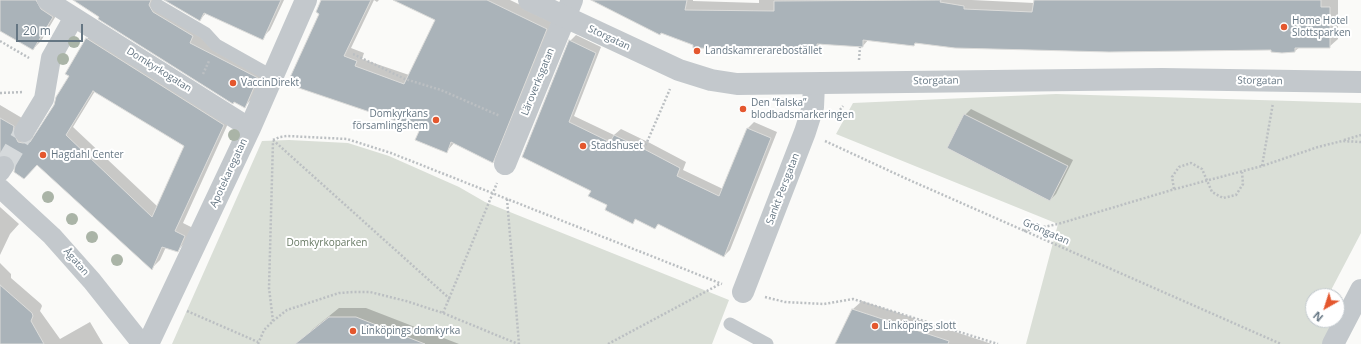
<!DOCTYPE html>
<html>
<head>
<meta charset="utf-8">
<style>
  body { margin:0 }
  #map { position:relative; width:1361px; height:344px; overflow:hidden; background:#fafaf8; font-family:"Open Sans",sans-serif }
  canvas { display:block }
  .north { position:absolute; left:1305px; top:288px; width:40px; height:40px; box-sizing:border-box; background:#fff; border:1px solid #c1c8cd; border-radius:50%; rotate:219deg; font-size:11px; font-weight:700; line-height:16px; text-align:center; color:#657683 }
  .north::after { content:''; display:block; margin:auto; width:14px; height:18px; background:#e4572e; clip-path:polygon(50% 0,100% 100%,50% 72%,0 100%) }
  .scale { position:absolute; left:16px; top:24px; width:67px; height:18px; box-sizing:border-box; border:2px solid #657683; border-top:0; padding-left:5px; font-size:12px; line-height:14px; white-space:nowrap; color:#657683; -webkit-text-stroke:3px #fff; paint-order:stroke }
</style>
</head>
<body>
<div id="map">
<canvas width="1361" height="344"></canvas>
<div class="north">N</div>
<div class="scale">20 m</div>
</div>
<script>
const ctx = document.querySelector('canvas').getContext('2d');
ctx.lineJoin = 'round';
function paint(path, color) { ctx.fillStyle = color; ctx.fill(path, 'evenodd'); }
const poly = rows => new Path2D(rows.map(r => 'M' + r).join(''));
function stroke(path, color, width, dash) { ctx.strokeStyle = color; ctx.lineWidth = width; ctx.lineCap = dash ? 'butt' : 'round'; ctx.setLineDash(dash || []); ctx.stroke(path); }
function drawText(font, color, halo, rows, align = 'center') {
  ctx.font = font + ' "Open Sans",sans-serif'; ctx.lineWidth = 4; ctx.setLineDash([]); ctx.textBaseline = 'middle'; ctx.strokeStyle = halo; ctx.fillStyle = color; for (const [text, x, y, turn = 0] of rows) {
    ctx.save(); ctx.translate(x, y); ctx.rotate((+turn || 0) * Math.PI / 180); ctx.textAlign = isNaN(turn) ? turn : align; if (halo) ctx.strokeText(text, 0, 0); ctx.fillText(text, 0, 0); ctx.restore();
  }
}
paint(poly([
  [1056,94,1361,103,1361,233,1329,294,1333,296,1313,296,1313,320,1334,320,1323,344,1026,344,1058,224,836,134,853,103],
  [289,140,348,143,389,156,459,187,485,202,729,300,712,344,172,344,262,141]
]), '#dadfd7');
paint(poly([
  [0,0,48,0,60,9,41,41,33,49,0,30],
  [75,0,158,0,265,70,253,98,245,106],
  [166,0,284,0,270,30,262,38,206,13,200,20],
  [322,0,379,0,377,2,374,0,351,48,364,53,362,59,409,75,437,19,396,0,510,0,554,21,500,154,493,162,455,142,447,151,421,129,288,84,321,14],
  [594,0,693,0,693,1,759,3,759,0,972,0,1117,7,1096,0,1338,0,1338,39,1329,47,1300,47,1295,51,1271,49,917,42,914,45,869,39,863,46,822,43,816,49,694,44],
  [95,31,231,117,183,223,193,228,186,242,177,251,166,247,160,260,152,268,37,164,16,167,11,155,0,155,0,105,22,118,33,136,37,135,55,105,87,39],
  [95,91,186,145,158,207,73,127],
  [576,35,601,47,574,116,614,135,621,129,650,143,686,162,683,170,723,189,748,128,754,122,777,132,730,250,724,256,659,224,655,227,637,218,633,222,592,190,523,156,570,41],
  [971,109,1073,160,1056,194,1050,200,965,115],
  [0,207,19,224,10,234,0,255],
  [0,263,11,274,11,278,41,304,42,306,40,311,60,339,90,322,103,344,0,344],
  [862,301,992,344,836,344,853,309],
  [339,308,366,308,459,344,300,344,303,339,313,329]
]), '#0003');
const building = poly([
  [0,0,36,0,41,9,53,17,33,50,0,31,0,0],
  [73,0,151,0,149,5,153,12,193,36,190,43,258,78,245,108,234,102,233,104,98,19,99,17,73,0],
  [164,0,281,0,263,40,204,13,200,21,164,0],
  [321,0,371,0,344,56,357,61,355,66,404,84,435,20,393,0,487,0,547,29,493,163,451,142,447,153,415,140,420,129,287,84,319,14,316,12,321,0],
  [591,0,687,0,685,10,774,11,774,1,941,0,940,2,964,6,964,9,1032,12,1034,0,1321,0,1321,7,1330,7,1330,48,1295,48,1295,52,1282,53,1271,52,1271,50,1109,52,955,48,915,43,914,46,863,40,863,47,817,44,817,50,693,48,693,45,661,33,660,35,591,0],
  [86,38,224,125,175,231,185,236,178,252,162,247,152,270,37,165,24,179,14,172,15,166,11,157,5,155,0,155,0,118,14,126,13,132,18,142,23,143,30,142,54,105,56,97,69,76,65,74,86,38],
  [93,91,184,146,152,217,66,135,93,91],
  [569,40,596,53,569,122,610,142,614,135,644,149,680,168,677,176,719,196,747,128,771,138,724,257,658,224,655,229,635,219,633,224,605,210,607,205,588,196,591,191,522,157,569,40],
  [964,114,1068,166,1050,201,947,148,964,114],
  [0,285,32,313,33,316,31,321,44,344,0,344,0,285],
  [852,309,949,341,948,344,835,344,852,309],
  [329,317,356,317,425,344,295,344,329,317]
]);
paint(building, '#aab3b9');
stroke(building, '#dcdcda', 1);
stroke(poly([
  [4,166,24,132]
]), '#d5d9db', 20, [20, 10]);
stroke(poly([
  [0,41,29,58],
  [353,54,405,79,441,90,500,116],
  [859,60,860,47],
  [203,74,209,61],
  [0,93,23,92],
  [835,116,843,106],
  [273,140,280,137,287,136,347,139,391,153,722,284],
  [273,140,450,299],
  [1344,140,1361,135],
  [825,141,907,179,1281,344],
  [644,149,670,89],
  [1262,166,1273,103],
  [1174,189,1172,177,1179,167,1191,163,1202,169,1212,192,1223,198,1236,195,1243,184,1242,172],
  [507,199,519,344],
  [1024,231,1058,224,1175,189,1262,166,1318,147,1342,141,1361,142],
  [765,297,785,302,824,304,853,299,998,344],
  [187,311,258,342],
  [443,313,497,183],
  [273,321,269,288,273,141],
  [258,344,264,330,273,321,287,310,339,293,354,292,370,292,406,301,443,313,518,344],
  [608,344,720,284]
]), '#bbbfc2', 2.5, [2, 2]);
stroke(poly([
  [157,5,205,33,216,45,273,77],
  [730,324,767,344]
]), '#c3c8cc', 13);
stroke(poly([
  [47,0,250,128],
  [24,132,44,99,51,58,74,17],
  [0,172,4,166],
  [0,188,52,236,92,281,142,344]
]), '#c3c8cc', 20);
stroke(poly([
  [505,164,572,0],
  [743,292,805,132,813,107,814,84],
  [148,344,250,128,306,0],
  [1333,344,1361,290]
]), '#c3c8cc', 22);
stroke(poly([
  [529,0,679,70,711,80,737,84,1162,79,1361,82]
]), '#c3c8cc', 22);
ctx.fillStyle = '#aab4a7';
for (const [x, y] of [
  [74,42],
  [63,59],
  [234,135],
  [48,197],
  [72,219],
  [92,237],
  [117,260]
]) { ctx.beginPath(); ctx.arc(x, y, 6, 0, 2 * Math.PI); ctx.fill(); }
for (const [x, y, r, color] of [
  [1284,27,4,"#e4572e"],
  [697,51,4,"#e4572e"],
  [233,83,4,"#e4572e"],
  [743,109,4,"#e4572e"],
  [436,120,4,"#e4572e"],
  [583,146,4,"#e4572e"],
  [43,155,4,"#e4572e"],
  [875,326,4,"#e4572e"],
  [353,331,4,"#e4572e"]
]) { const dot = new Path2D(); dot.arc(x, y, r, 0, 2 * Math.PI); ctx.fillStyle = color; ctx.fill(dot); stroke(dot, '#fff', 1.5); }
drawText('10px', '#657683', '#fff', [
  ["Home Hotel",1292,21],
  ["Slottsparken",1292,33],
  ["Landskamrerarebostället",705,51],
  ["VaccinDirekt",241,83],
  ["Den “falska”",751,103],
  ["blodbadsmarkeringen",751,115],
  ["Domkyrkans",428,114,"right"],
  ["församlingshem",428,126,"right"],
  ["Stadshuset",591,146],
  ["Hagdahl Center",51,155],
  ["Linköpings slott",883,326],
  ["Linköpings domkyrka",361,331]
], 'left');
drawText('10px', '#657683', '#fff', [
  ["Storgatan",609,38,25],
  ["Domkyrkogatan",159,70,32],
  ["Storgatan",936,81,-1],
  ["Storgatan",1260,81,1],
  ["Läroverksgatan",538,82,-68],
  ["Apotekaregatan",229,173,-65],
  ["Sankt Persgatan",783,189,-69],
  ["Gröngatan",1046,232,24],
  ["Ågatan",76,262,49]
]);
drawText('10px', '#687a64', '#fff', [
  ["Domkyrkoparken",327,243]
]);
</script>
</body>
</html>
